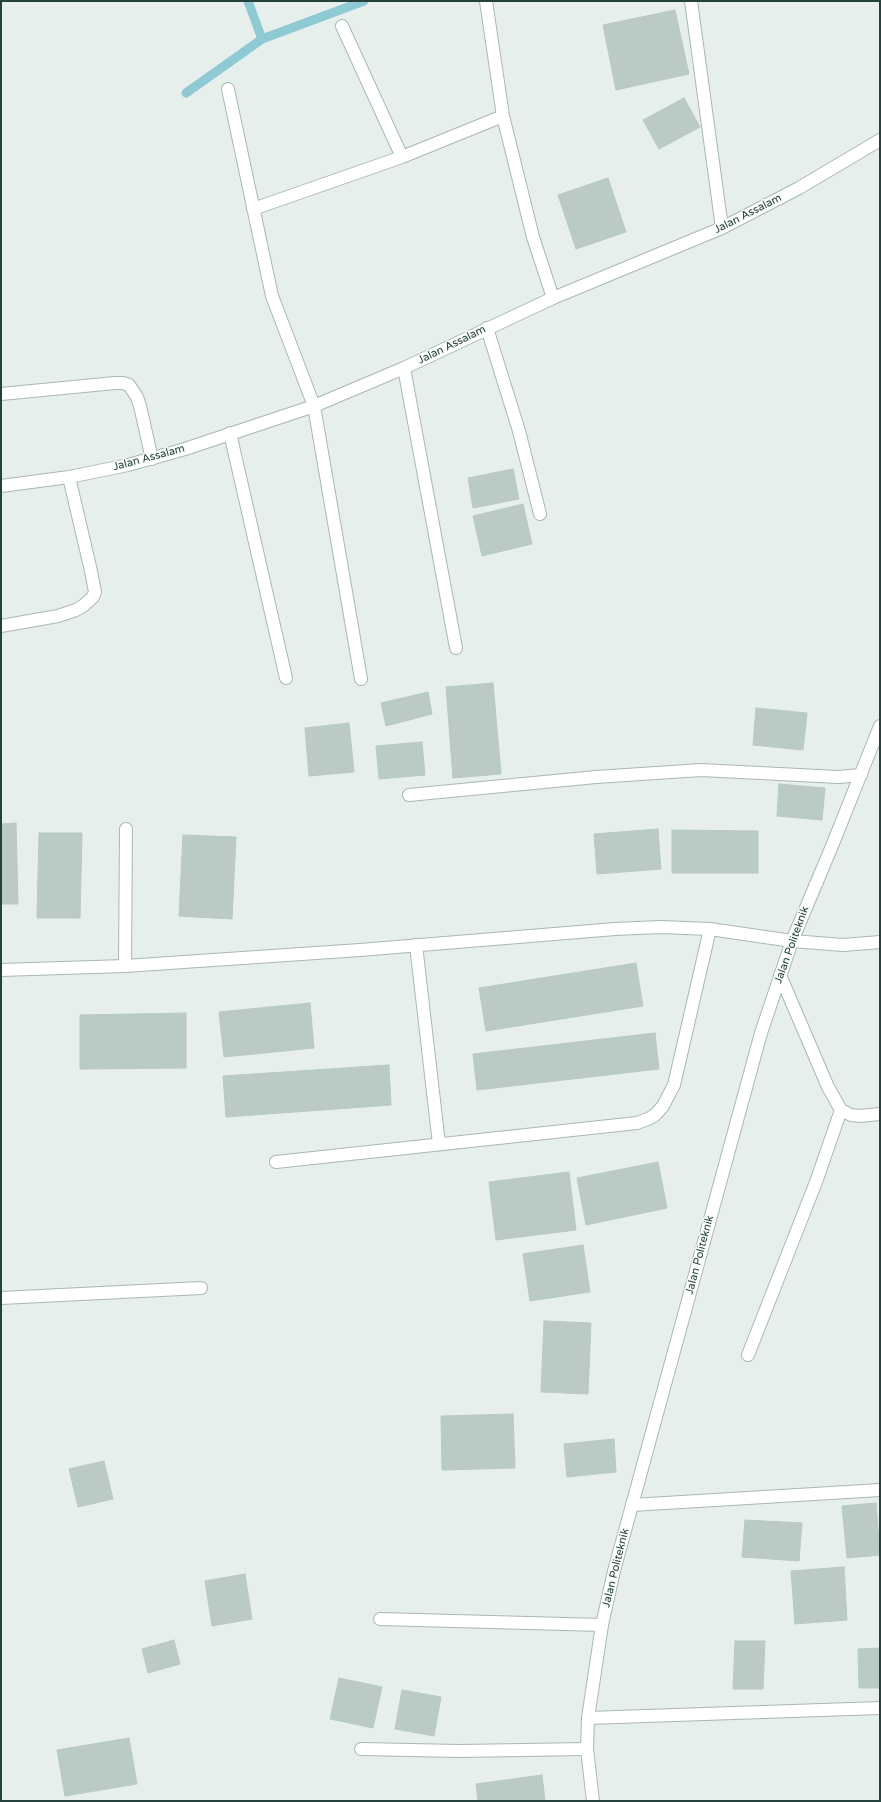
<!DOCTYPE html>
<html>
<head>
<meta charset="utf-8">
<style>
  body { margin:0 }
  #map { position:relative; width:881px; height:1802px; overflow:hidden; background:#e6efeb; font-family:"Varela Round",sans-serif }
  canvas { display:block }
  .frame { position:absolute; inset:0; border:2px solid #24423a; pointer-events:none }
</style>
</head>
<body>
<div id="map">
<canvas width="881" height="1802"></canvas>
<div class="frame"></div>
</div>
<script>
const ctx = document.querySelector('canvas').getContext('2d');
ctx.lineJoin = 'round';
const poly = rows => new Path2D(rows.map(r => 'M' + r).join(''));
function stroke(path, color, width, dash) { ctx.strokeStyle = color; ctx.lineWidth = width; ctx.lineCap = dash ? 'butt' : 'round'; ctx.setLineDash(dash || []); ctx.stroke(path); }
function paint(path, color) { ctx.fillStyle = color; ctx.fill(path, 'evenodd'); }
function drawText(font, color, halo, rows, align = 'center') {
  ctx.font = font + ' "Varela Round",sans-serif'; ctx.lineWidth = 3; ctx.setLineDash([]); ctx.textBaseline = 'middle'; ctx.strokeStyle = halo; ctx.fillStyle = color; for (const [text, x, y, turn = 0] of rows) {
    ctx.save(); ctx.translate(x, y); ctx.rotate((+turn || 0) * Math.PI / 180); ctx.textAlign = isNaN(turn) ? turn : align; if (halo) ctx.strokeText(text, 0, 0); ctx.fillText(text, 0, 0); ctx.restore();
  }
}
stroke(poly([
  [248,1,262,39],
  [186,93,262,39,364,1]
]), '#8ec9d4', 9);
const building = poly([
  [675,10,689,74,616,90,603,25,675,10],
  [684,98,700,127,659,149,643,120,684,98],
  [608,178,626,232,576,249,558,195,608,178],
  [513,469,519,499,473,508,468,478,513,469],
  [523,504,532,544,482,556,473,516,523,504],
  [493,683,501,774,453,778,446,687,493,683],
  [428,692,432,714,386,726,381,703,428,692],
  [756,708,807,713,803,750,753,745,756,708],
  [349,723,354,772,309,776,305,728,349,723],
  [422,742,425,775,379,779,376,746,422,742],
  [779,784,825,788,822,820,777,816,779,784],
  [16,823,18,904,1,904,1,824,16,823],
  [658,829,661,869,597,874,594,834,658,829],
  [672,830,758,831,758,873,672,873,672,830],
  [39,833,82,833,80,918,37,918,39,833],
  [183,835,236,837,232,919,179,916,183,835],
  [636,963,643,1006,486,1031,479,988,636,963],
  [310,1003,314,1048,224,1057,219,1012,310,1003],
  [186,1013,186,1068,80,1069,80,1015,186,1013],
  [655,1033,659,1069,477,1090,473,1054,655,1033],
  [389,1065,391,1105,226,1117,223,1076,389,1065],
  [658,1162,667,1208,586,1225,577,1178,658,1162],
  [569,1172,576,1230,496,1240,489,1182,569,1172],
  [583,1245,590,1292,530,1301,523,1254,583,1245],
  [544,1321,591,1323,588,1394,541,1392,544,1321],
  [513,1414,515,1468,442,1470,441,1416,513,1414],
  [614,1439,616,1472,567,1477,564,1444,614,1439],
  [104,1461,113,1499,78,1507,69,1469,104,1461],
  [876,1503,880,1555,847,1558,842,1506,876,1503],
  [745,1520,802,1523,799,1561,742,1557,745,1520],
  [844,1567,847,1620,795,1624,791,1571,844,1567],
  [245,1574,252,1619,212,1626,205,1581,245,1574],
  [174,1640,180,1664,148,1673,142,1649,174,1640],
  [735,1641,765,1641,763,1689,733,1689,735,1641],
  [880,1648,880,1688,859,1688,858,1649,880,1648],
  [339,1678,382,1687,373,1728,330,1719,339,1678],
  [402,1690,441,1697,434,1736,395,1729,402,1690],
  [129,1738,137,1784,65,1796,57,1750,129,1738],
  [542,1775,545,1801,478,1801,476,1784,542,1775]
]);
paint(building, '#bbcac4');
stroke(building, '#b8c9c2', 1);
const service = poly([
  [1,1298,201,1288]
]);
const minor = poly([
  [486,1,503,116,533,237,553,298],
  [691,1,722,228],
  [342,26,402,157],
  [228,89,272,296,314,406,361,679],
  [253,209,402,157,503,116],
  [487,328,519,431,540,514],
  [404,368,456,648],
  [1,394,115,383,123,383,129,385,137,397,140,406,152,459],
  [230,433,286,678],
  [1,486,69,477,128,465,185,449,314,406,404,368,553,298,722,228,799,188,880,140],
  [1,626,58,616,76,610,83,606,93,597,95,592,91,571,69,477],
  [409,795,596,777,701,770,838,777,861,775],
  [416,945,439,1144],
  [125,966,126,829],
  [1,970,125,966,360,950,615,929,661,927,710,929,792,941,843,945,880,942],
  [780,975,828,1087,841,1110,851,1115,859,1116,880,1114],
  [276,1162,637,1123,648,1119,655,1115,663,1106,674,1085,710,929],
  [748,1355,816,1182,841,1110],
  [632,1505,880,1490],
  [380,1619,602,1625],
  [588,1718,880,1708],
  [361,1749,459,1751,587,1749]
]);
const tertiary = poly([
  [593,1801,587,1749,588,1718,602,1625,614,1571,761,1033,792,941,832,846,880,726]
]);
stroke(service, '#a8b8b2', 14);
stroke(minor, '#a8b8b2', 14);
stroke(tertiary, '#a8b8b2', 14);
stroke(service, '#fff', 12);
stroke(minor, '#fff', 12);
stroke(tertiary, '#fff', 12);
drawText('11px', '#24423a', '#f7fbf9', [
  ["Jalan Assalam",748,214,-27],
  ["Jalan Assalam",452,345,-26],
  ["Jalan Assalam",149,458,-15],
  ["Jalan Politeknik",792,945,-70],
  ["Jalan Politeknik",700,1255,-75],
  ["Jalan Politeknik",616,1568,-76]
]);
</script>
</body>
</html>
